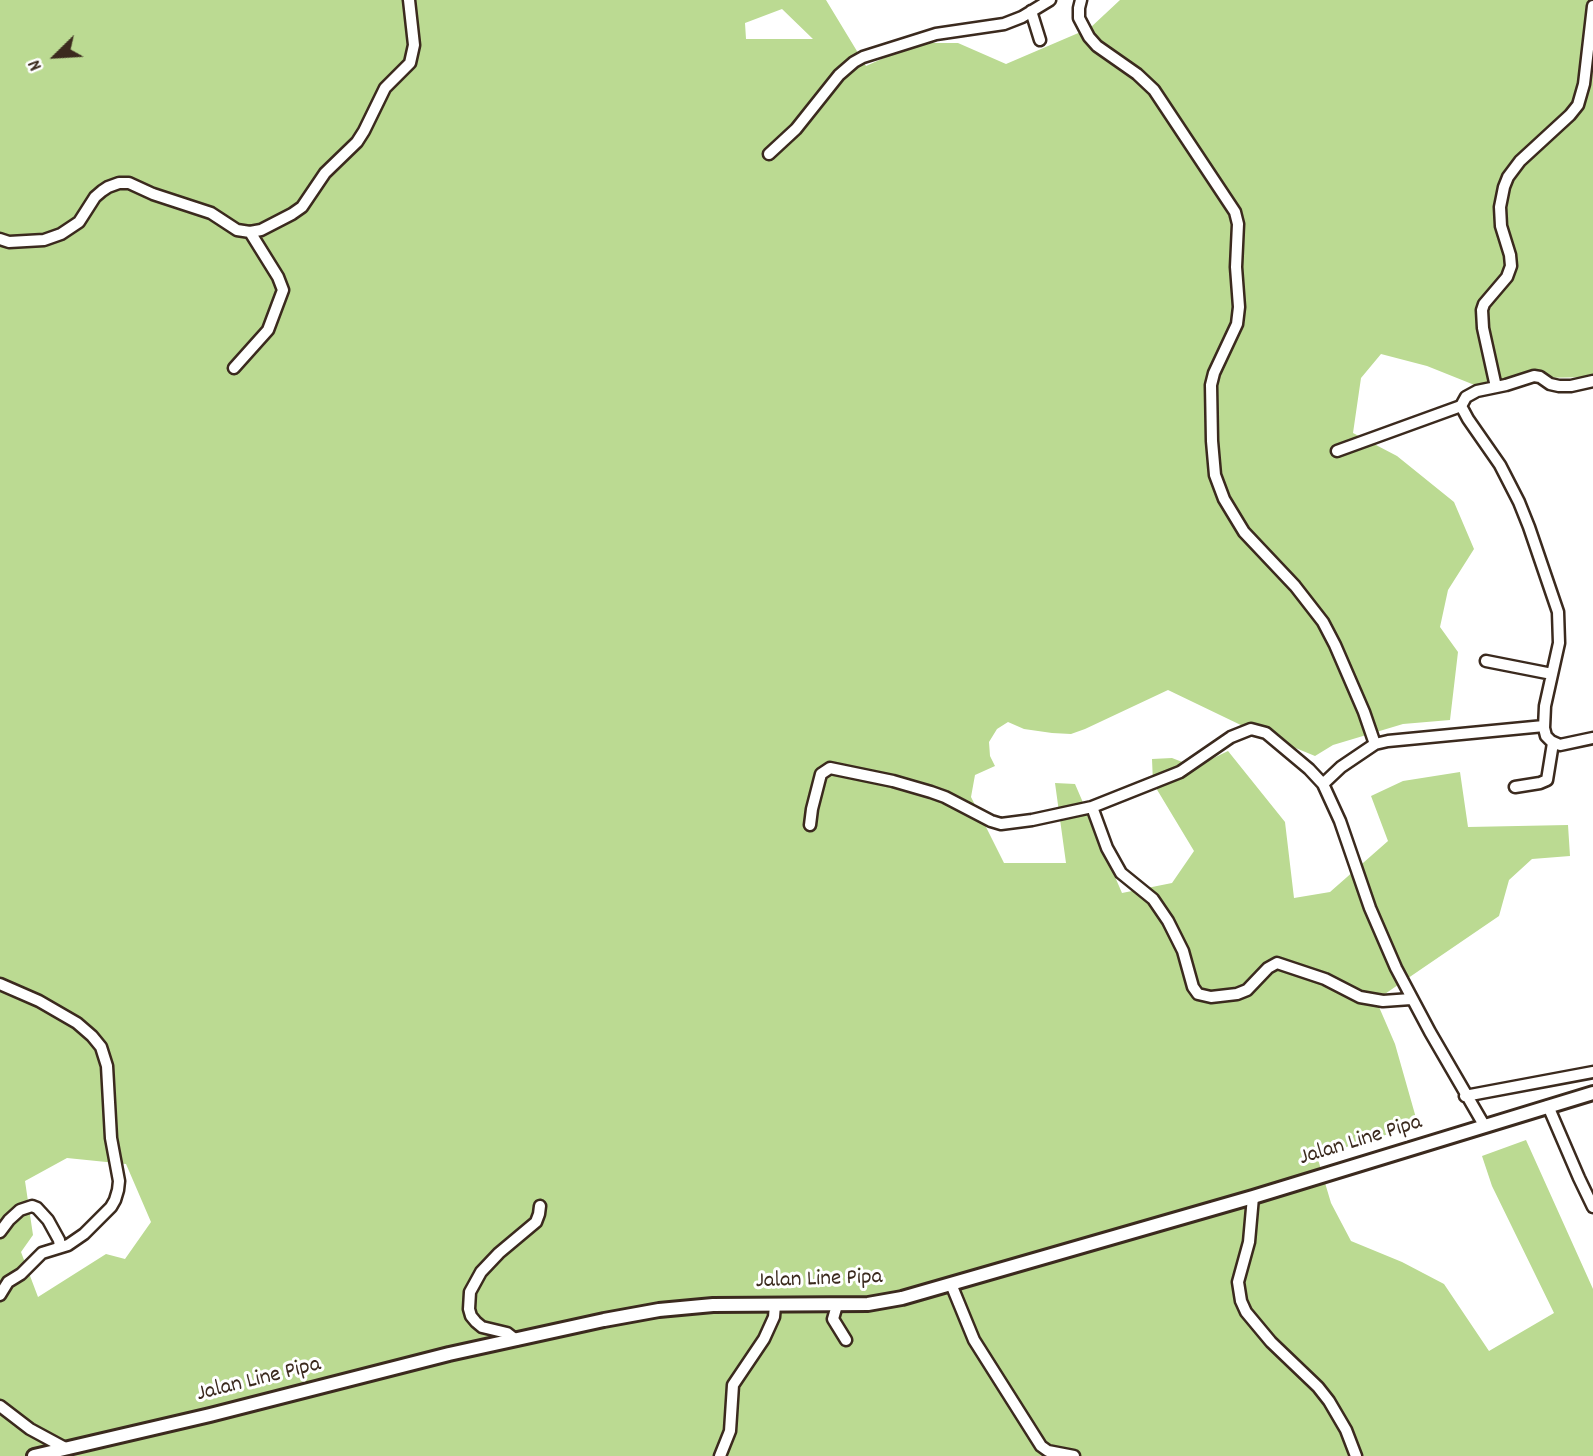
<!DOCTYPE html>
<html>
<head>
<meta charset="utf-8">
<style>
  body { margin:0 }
  #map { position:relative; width:1593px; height:1456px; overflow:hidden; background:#fff; font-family:Dekko,sans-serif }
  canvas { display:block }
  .north { position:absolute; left:21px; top:21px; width:70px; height:70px; -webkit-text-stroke:5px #fff; paint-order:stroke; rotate:246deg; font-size:19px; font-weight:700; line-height:28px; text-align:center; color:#3b2a1e }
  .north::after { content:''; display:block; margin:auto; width:24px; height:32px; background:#3b2a1e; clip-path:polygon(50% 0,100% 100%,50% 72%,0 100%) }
</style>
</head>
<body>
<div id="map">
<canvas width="1593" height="1456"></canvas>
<div class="north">N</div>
</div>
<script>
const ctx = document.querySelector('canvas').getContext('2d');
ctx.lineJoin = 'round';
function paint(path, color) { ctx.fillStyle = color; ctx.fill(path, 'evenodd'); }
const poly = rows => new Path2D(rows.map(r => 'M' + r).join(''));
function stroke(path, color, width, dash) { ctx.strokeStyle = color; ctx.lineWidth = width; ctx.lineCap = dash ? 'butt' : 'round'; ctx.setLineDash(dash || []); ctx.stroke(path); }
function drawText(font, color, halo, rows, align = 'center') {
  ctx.font = font + ' Dekko,sans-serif'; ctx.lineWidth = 6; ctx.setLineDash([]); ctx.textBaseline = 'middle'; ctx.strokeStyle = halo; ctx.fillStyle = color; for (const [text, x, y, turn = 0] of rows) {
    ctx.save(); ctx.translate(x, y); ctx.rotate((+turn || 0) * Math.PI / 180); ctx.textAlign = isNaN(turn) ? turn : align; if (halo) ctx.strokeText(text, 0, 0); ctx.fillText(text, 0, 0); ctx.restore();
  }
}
paint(poly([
  [0,0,826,0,866,66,917,43,958,43,1006,64,1090,28,1120,0,1593,0,1593,377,1538,378,1477,386,1427,366,1381,354,1361,378,1353,433,1397,456,1454,502,1474,549,1448,590,1440,627,1458,652,1450,720,1403,724,1333,745,1315,756,1247,728,1168,690,1085,729,1071,734,1052,733,1024,729,1008,722,997,729,989,742,990,756,995,766,975,775,971,797,1004,863,1066,863,1055,783,1075,784,1122,893,1172,883,1194,851,1153,783,1152,759,1172,758,1195,767,1228,751,1285,822,1294,898,1330,892,1388,841,1371,796,1403,781,1460,772,1468,827,1568,825,1570,856,1532,859,1509,880,1499,916,1376,1000,1395,1044,1418,1125,1317,1156,1331,1203,1351,1241,1402,1262,1444,1284,1489,1351,1554,1313,1492,1186,1482,1156,1526,1140,1593,1289,1593,1456,0,1456],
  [782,9,813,39,746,39,745,23],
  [67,1158,126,1164,151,1222,125,1259,106,1254,38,1297,21,1252,33,1235,25,1181]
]), '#bbda92');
const street = poly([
  [1081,0,1079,8,1079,18,1089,37,1097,46,1137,74,1154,90,1235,212,1238,224,1236,267,1239,307,1237,324,1214,373,1211,385,1212,441,1215,475,1224,499,1244,532,1295,586,1323,622,1335,645,1364,712,1375,744,1341,767,1323,784,1340,821,1370,908,1396,968,1430,1032,1484,1125],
  [1031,11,1040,40],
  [769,154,796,129,839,75,854,62,863,57,936,34,1004,24,1022,17,1050,0],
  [0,239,9,242,44,240,61,234,79,222,95,197,102,191,108,187,119,183,129,183,153,194,211,213,237,230,250,232,261,230,292,214,302,207,325,173,357,142,364,131,385,88,410,63,414,45,409,0],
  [234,368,268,330,283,290,278,277,250,232],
  [1593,381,1571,386,1559,386,1550,384,1540,377,1534,376,1506,385,1477,391,1466,397,1461,406,1468,419,1500,465,1519,502,1529,527,1558,612,1559,643,1545,706,1544,728,1546,736,1551,741,1560,745,1593,738],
  [1496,387,1483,328,1482,310,1484,304,1507,277,1511,266,1510,255,1501,226,1500,207,1504,187,1508,177,1520,161,1570,115,1578,105,1584,84,1593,6],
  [1337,451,1461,406],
  [1486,661,1552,674],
  [1375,744,1388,741,1544,726],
  [1323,784,1309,769,1266,733,1251,729,1231,737,1180,772,1092,807,1107,848,1121,873,1153,899,1168,921,1183,951,1193,987,1198,994,1211,997,1237,994,1247,990,1268,968,1277,963,1325,979,1360,997,1383,1001,1411,999],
  [1515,787,1540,783,1547,780,1553,743],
  [810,825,812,809,821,774,830,768,893,781,931,792,945,797,991,821,1001,824,1032,820,1092,807],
  [0,984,39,1001,77,1023,92,1036,101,1047,107,1066,111,1138,119,1181,118,1190,115,1200,111,1207,84,1234,68,1245,42,1253,21,1274,8,1282,0,1295],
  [1465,1096,1593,1072],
  [1548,1106,1579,1178,1593,1207],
  [1253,1197,1249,1242,1238,1282,1241,1301,1246,1312,1271,1342,1318,1387,1329,1401,1346,1430,1356,1456],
  [0,1232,9,1220,20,1210,32,1206,37,1208,48,1220,59,1240,60,1247],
  [951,1284,974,1340,1041,1446,1048,1451,1074,1456],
  [837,1305,833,1319,846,1340],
  [516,1340,507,1333,482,1327,476,1322,471,1316,469,1309,470,1292,481,1272,499,1253,536,1222,539,1214,540,1206],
  [0,1406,30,1429,67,1449],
  [720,1456,730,1431,733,1385,764,1339,774,1317,775,1305]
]);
const secondary = poly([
  [34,1456,210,1415,449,1354,604,1320,659,1310,713,1305,868,1304,902,1298,1253,1197,1593,1093]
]);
stroke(street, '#3b2a1e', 15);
stroke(secondary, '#3b2a1e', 18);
stroke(street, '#fff', 10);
stroke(secondary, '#fff', 12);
drawText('23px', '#3b2a1e', '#fff', [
  ["Jalan Line Pipa",1361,1142,-17],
  ["Jalan Line Pipa",819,1281,-2],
  ["Jalan Line Pipa",259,1381,-14]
]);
</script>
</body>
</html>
